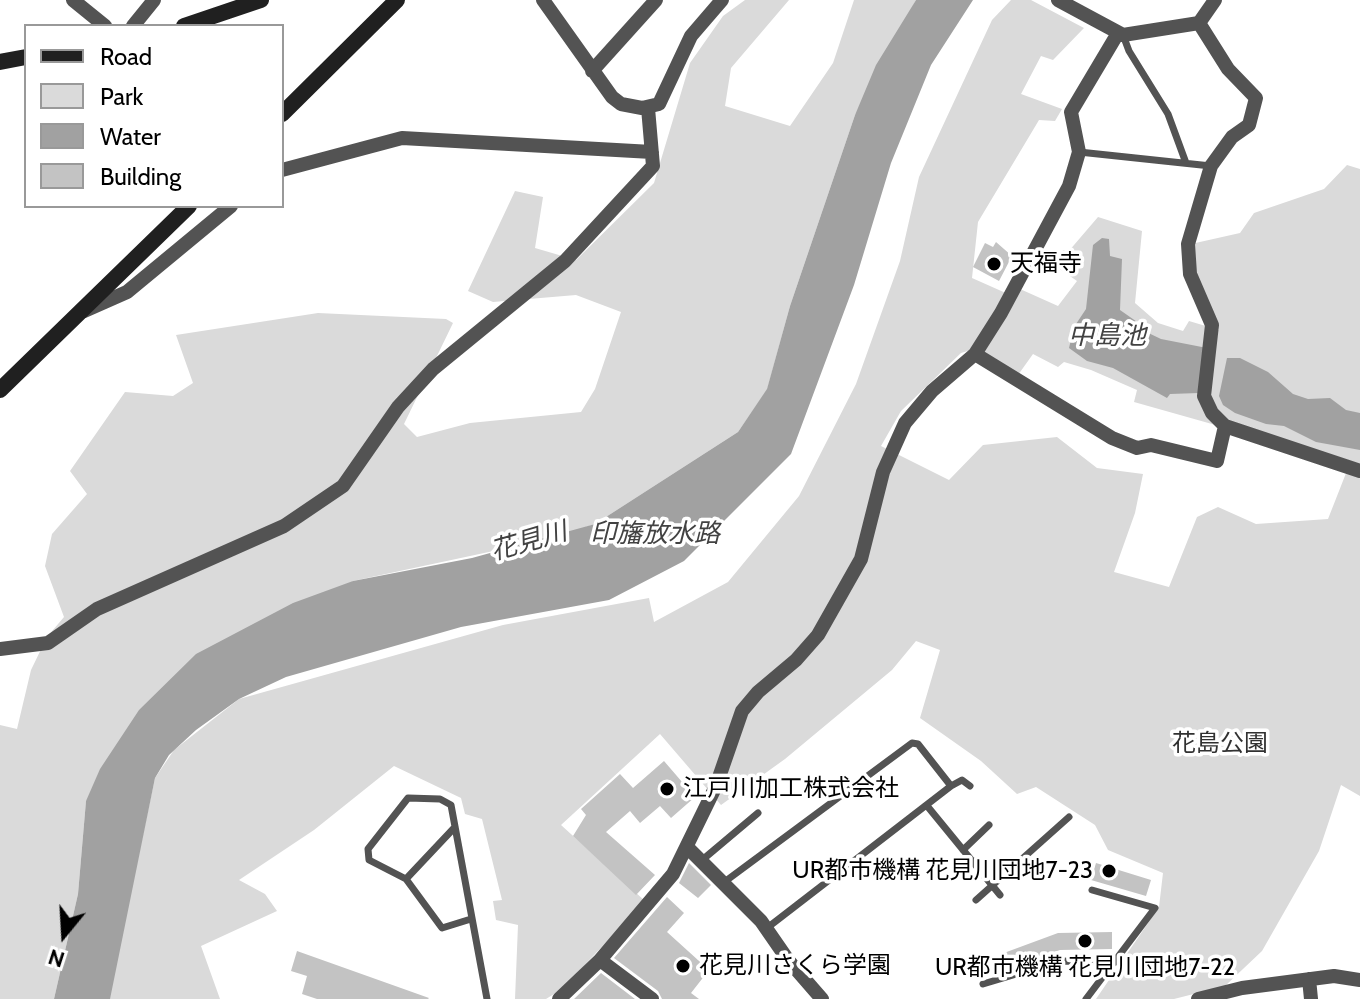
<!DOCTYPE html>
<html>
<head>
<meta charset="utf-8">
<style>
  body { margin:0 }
  #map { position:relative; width:1360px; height:999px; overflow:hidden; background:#fff; font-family:Cabin,sans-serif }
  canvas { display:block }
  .legend { position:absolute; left:24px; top:24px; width:260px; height:184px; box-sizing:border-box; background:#fff; border:2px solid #999; margin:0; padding:10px 14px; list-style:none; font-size:24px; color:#000 }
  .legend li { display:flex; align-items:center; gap:16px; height:40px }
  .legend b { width:40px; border:2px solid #999 }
  .north { position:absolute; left:24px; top:895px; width:80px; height:80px; -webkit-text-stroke:6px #fff; paint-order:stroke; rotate:198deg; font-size:22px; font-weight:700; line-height:32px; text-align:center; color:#000 }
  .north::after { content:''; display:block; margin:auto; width:28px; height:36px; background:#000; clip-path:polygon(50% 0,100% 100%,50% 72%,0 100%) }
</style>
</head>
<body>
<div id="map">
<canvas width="1360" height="999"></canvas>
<ul class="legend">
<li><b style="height:10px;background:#202020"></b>Road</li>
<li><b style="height:22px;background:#dadada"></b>Park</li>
<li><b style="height:22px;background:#a1a1a1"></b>Water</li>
<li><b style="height:22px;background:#c3c3c3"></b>Building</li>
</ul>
<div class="north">N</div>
</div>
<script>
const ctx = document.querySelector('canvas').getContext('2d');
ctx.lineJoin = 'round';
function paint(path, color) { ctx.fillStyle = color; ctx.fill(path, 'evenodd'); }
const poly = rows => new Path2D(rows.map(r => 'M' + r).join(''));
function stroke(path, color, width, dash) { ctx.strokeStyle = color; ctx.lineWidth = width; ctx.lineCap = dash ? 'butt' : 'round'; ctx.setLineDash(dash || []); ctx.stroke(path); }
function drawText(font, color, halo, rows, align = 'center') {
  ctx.font = font + ' Cabin,"Noto Sans JP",sans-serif'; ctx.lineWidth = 7; ctx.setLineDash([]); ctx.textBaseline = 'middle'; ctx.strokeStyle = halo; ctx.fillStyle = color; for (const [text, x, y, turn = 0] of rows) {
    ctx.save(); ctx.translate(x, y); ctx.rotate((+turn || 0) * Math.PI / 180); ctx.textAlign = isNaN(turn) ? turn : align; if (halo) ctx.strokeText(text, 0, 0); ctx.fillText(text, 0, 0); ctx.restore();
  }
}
paint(poly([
  [745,0,789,0,731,68,725,106,790,126,833,63,854,0,916,0,855,115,790,306,767,390,738,432,595,524,545,540,353,581,86,801,78,894,54,999,0,999,0,725,17,729,31,670,47,637,64,617,45,566,52,534,87,494,70,471,125,392,173,396,193,383,176,335,318,313,446,319,453,323,404,424,417,437,470,423,581,412,595,389,621,312,576,295,493,302,468,291,515,191,543,197,535,248,576,260,654,183,690,63,723,16],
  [1011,0,1031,0,1084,28,1053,60,1041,56,1021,94,1062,109,1055,121,1039,120,978,222,972,278,1008,294,988,321,1020,289,1058,306,1077,281,1057,267,1063,250,1068,252,1098,217,1142,231,1135,303,1158,323,1183,331,1189,321,1219,330,1193,273,1191,244,1240,233,1254,213,1324,189,1347,165,1360,169,1360,796,1341,785,1319,851,1262,951,1225,986,1174,999,1096,999,1159,907,1163,873,1108,850,1095,825,1036,787,1017,794,981,761,920,718,940,650,916,641,892,670,785,759,721,805,660,734,561,825,645,901,562,989,546,999,515,999,518,925,496,920,493,901,502,900,482,819,465,814,461,798,394,766,314,830,239,880,265,894,277,911,201,946,220,999,108,999,155,778,174,750,239,699,503,625,649,598,654,622,728,582,799,496,856,384,900,261,919,177,992,20],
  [971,350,1018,375,1033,354,1058,367,1064,362,1091,370,1137,390,1134,402,1350,463,1328,519,1256,524,1218,507,1197,517,1169,587,1114,572,1135,513,1143,474,1097,468,1057,437,983,445,949,480,881,446,901,411,961,353]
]), '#dadada');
paint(poly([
  [916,0,973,0,931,65,891,163,854,285,791,454,684,561,609,600,461,627,286,677,239,699,196,730,169,755,155,778,110,999,54,999,78,894,86,801,100,769,139,710,196,654,293,603,353,581,472,558,595,524,738,432,767,389,790,306,855,115,876,65],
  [1102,238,1109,239,1110,256,1122,259,1120,310,1140,324,1140,329,1161,339,1207,348,1199,393,1170,394,1167,398,1113,368,1087,361,1069,348,1074,327,1086,309,1093,245],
  [1227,358,1240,358,1268,372,1293,394,1308,399,1330,398,1346,410,1360,413,1360,450,1316,442,1284,426,1266,424,1235,413,1223,405,1219,396]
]), '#a1a1a1');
paint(poly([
  [996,242,1012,256,999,281,973,267,985,243,993,247],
  [664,761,695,797,671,818,660,806,640,823,630,811,606,832,655,875,636,895,573,836,586,815,581,809,620,774,633,788],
  [689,863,711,885,698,898,679,883],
  [1096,863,1151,880,1146,896,1091,880],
  [667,897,684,913,667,932,709,970,691,993,699,999,662,999,658,991,614,958],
  [1112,932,1112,949,1060,950,998,971,993,957,1058,933],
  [297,951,429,998,428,999,317,999,302,994,307,976,291,971],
  [601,973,635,999,574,999]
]), '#c3c3c3');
stroke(poly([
  [1123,35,1129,51,1168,114,1186,163],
  [1079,152,1211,166],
  [928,807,1000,895],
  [963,850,989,825],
  [701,861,758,813],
  [956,875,973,861],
  [406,879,455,827],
  [723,883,912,743,918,744,951,786],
  [976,900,1069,817],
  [471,919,442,928,406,879,369,860,368,849,408,798,440,799,451,805,487,999],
  [767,928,951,786,962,780,970,786],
  [983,984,1060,961,1116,962],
  [1086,999,1155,908,1092,890]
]), '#535353', 7);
stroke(poly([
  [73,0,105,26],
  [543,0,612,97,621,104,642,108,659,104,691,36,722,0],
  [1058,0,1123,35,1199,23,1215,0],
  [1199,23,1228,69,1256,98,1249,125,1232,137,1211,166,1188,244,1190,274,1212,325,1204,396,1212,413,1225,426,1360,471],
  [133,26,154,0],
  [592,71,656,0],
  [282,170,402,138,652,152],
  [84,311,127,292,231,206],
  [975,354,1112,438,1137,448,1151,445,1217,461,1225,426],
  [0,649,48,643,97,609,284,526,343,486,398,407,433,369,565,261,653,166,648,108],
  [687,847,761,921,788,960,822,999],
  [600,960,652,999],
  [1309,979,1311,999],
  [559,999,600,960,673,874,716,786,742,711,758,692,796,660,818,635,861,559,883,472,905,423,932,391,975,354,1001,313,1069,186,1079,152,1071,112,1118,33],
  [1198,999,1242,988,1334,976,1360,980]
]), '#535353', 14);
stroke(poly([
  [184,26,261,0],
  [0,62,26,57],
  [282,114,397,0],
  [0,390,189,206]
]), '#202020', 16);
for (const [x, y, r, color] of [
  [994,264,8,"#000"],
  [667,789,8,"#000"],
  [1109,871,8,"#000"],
  [1085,941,8,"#000"],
  [683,966,8,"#000"]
]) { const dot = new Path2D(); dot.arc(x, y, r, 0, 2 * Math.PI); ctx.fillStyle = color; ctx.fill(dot); stroke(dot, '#fff', 3); }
drawText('24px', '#000', '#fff', [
  ["天福寺",1010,264],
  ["江戸川加工株式会社",683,789],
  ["UR都市機構 花見川団地7-23",1093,871,"right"],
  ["花見川さくら学園",699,966],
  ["UR都市機構 花見川団地7-22",1085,968,"center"]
], 'left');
drawText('24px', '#313131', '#fff', [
  ["花島公園",1220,744]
]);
drawText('italic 26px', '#424242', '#fff', [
  ["中島池",1107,336],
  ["印旛放水路",655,534],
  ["花見川",529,542,-16]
]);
</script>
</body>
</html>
